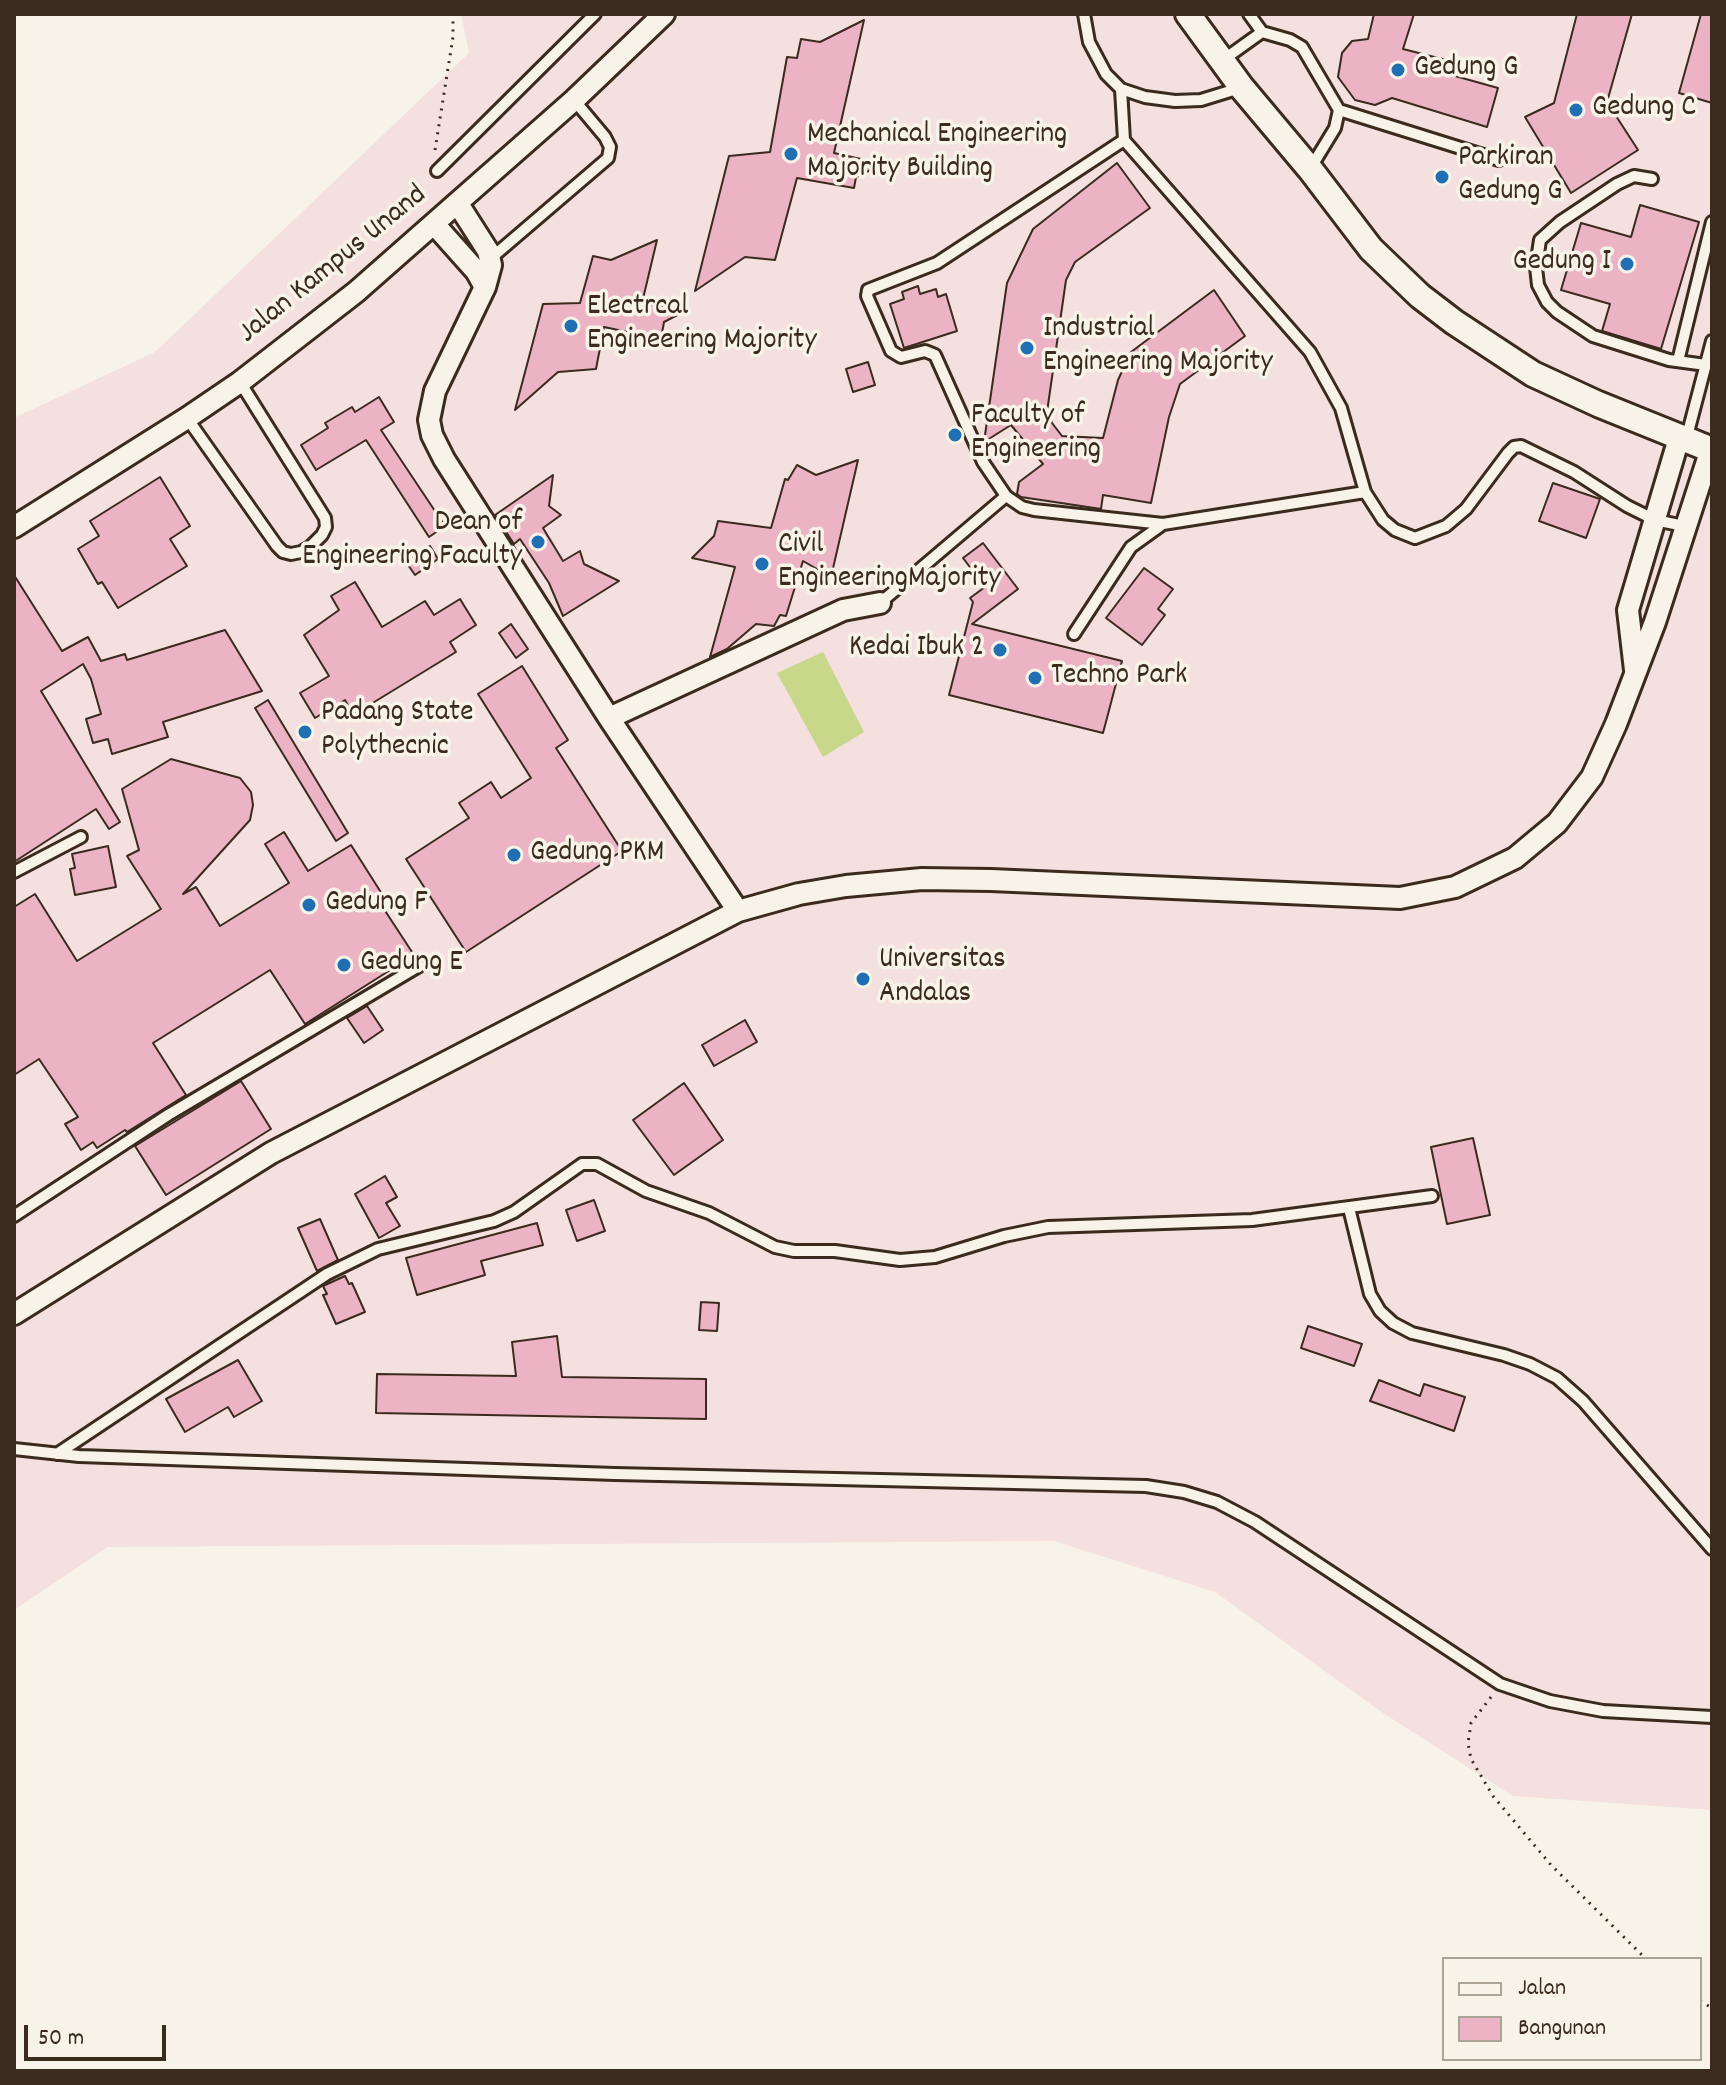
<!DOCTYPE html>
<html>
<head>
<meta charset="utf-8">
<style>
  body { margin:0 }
  #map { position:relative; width:1726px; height:2085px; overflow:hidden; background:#f7f3e8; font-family:Dekko,sans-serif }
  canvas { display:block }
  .frame { position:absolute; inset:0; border:16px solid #3b2a1e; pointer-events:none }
  .legend { position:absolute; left:1442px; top:1957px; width:260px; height:104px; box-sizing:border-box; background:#f7f3e8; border:2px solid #aca397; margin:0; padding:10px 14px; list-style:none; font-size:24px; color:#3b2a1e }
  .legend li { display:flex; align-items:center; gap:16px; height:40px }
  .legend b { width:40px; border:2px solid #aca397 }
  .scale { position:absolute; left:24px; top:2025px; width:142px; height:36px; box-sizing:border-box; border:4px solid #3b2a1e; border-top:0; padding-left:10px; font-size:24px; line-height:28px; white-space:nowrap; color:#3b2a1e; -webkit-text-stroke:6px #f7f3e8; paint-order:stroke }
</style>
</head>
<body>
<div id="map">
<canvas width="1726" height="2085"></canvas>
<div class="frame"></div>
<ul class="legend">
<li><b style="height:10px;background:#f7f3e8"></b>Jalan</li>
<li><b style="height:22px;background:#ecb3c5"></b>Bangunan</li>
</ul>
<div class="scale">50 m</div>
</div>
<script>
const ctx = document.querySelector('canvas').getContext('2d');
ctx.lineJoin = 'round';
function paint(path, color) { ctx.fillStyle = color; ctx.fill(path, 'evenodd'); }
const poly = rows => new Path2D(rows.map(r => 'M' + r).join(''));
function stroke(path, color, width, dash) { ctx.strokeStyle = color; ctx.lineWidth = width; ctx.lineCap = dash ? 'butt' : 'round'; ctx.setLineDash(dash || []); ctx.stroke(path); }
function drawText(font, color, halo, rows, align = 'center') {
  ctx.font = font + ' Dekko,sans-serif'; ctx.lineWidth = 7; ctx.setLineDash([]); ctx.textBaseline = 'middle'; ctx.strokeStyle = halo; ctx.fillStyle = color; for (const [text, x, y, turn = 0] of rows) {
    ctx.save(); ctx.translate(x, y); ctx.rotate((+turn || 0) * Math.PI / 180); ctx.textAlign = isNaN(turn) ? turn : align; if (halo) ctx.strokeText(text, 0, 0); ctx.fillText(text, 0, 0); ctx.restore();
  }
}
paint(poly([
  [461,14,1712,14,1712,1810,1513,1796,1383,1713,1215,1592,1054,1541,108,1547,14,1610,14,418,155,352,469,53]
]), '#f4e0de');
paint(poly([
  [823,652,864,732,823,757,777,673]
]), '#c8d78a');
const building = poly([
  [1374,14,1414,14,1403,49,1458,63,1455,76,1498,88,1487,127,1392,98,1375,105,1355,100,1338,77,1342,53,1352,41,1368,39,1374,14],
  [1577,14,1632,14,1607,102,1638,150,1571,193,1525,117,1554,103,1577,14],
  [1701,14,1712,14,1712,103,1679,93,1701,14],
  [864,20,834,153,883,164,856,177,854,188,797,178,775,260,745,257,695,291,729,156,770,152,787,57,797,58,801,39,820,42,864,20],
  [1117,163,1150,208,1075,262,1066,280,1047,412,1052,423,1062,436,1103,438,1118,380,1131,352,1214,290,1245,336,1180,384,1169,417,1151,503,1103,495,1101,509,1021,497,1017,494,1019,482,1043,464,1011,425,984,442,1007,283,1033,229,1117,163],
  [1640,205,1699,222,1661,349,1602,331,1610,304,1561,290,1581,223,1631,237,1640,205],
  [657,240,642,303,685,311,664,322,661,339,604,327,596,369,558,372,515,410,543,304,580,303,593,256,611,260,657,240],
  [918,286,920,294,936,289,938,297,946,294,957,331,904,348,890,304,904,299,902,292,918,286],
  [868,362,875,385,853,392,846,369,868,362],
  [379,397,394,422,381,430,445,526,429,537,366,440,316,470,301,445,328,428,325,423,352,407,355,412,379,397],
  [858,460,831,577,803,561,786,616,780,615,774,626,756,624,727,649,710,657,735,567,692,558,714,536,718,521,771,528,785,479,788,480,797,465,816,475,858,460],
  [553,475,549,506,561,515,543,528,563,561,580,551,584,564,619,581,563,616,549,583,520,539,514,544,495,515,553,475],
  [160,477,190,526,170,539,187,566,118,608,102,582,98,584,78,549,99,536,90,521,160,477],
  [1553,483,1600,499,1586,538,1539,521,1553,483],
  [983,543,1018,589,972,624,1122,661,1103,733,949,695,973,602,970,598,985,587,963,558,983,543],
  [430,546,438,559,415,575,406,562,430,546],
  [1144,568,1173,589,1158,609,1165,615,1142,645,1106,618,1144,568],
  [14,575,62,651,88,637,101,661,125,654,127,660,225,630,262,691,163,722,168,737,112,754,108,739,93,743,86,719,101,714,91,679,83,664,41,691,120,822,109,829,96,809,14,862,14,575],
  [355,582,382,627,425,601,434,615,460,599,476,625,450,642,456,652,353,715,345,700,315,718,300,693,329,676,304,635,339,610,331,596,355,582],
  [511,624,528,649,516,658,499,633,511,624],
  [522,666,568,740,556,748,622,851,466,952,406,859,469,818,459,803,491,782,501,798,531,778,478,694,522,666],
  [268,700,348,833,336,841,255,708,268,700],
  [171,759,240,778,251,792,253,805,250,820,183,894,196,887,220,926,289,883,265,844,284,832,308,871,351,845,382,894,376,897,414,955,305,1024,270,970,153,1043,186,1095,127,1132,125,1130,97,1148,93,1142,81,1150,65,1124,78,1117,39,1059,14,1075,14,907,35,894,77,961,161,909,127,856,139,850,122,789,171,759],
  [108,846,116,887,75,895,70,869,75,868,72,854,108,846],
  [367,1006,383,1030,364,1043,347,1018,367,1006],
  [745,1020,757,1042,714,1066,702,1045,745,1020],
  [241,1081,271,1129,166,1195,135,1146,241,1081],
  [684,1083,723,1140,674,1175,633,1120,684,1083],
  [1473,1138,1490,1215,1447,1224,1431,1147,1473,1138],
  [385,1176,397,1197,386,1203,400,1226,379,1238,355,1194,385,1176],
  [594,1200,605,1231,577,1241,566,1210,594,1200],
  [320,1219,338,1260,317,1271,298,1228,320,1219],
  [537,1223,543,1245,481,1261,485,1275,417,1295,406,1258,537,1223],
  [345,1276,349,1284,352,1283,365,1312,336,1324,323,1295,327,1294,323,1286,345,1276],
  [701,1302,719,1303,717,1331,699,1330,701,1302],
  [1308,1326,1362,1344,1354,1366,1301,1348,1308,1326],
  [557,1336,562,1377,706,1379,706,1419,376,1413,377,1374,516,1376,512,1342,557,1336],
  [238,1360,262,1401,234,1417,228,1407,185,1432,166,1399,238,1360],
  [1379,1380,1420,1396,1424,1384,1465,1397,1454,1431,1370,1401,1379,1380]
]);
paint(building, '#ecb3c5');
stroke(building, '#3b2a1e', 2);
const service = poly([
  [1084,14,1089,42,1106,74,1121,89,1145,97,1175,101,1201,100,1240,88],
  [1249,14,1262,32],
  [1223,60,1262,32,1290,40,1302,47,1339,110,1335,128,1310,169],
  [1121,89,1124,140,1310,352,1341,408,1365,492,1383,520,1395,530,1415,538,1446,526,1466,509,1508,453,1514,447,1521,446,1574,472,1627,506,1655,520,1684,526],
  [1339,110,1499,160],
  [1124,140,937,263,868,290,867,296,891,351,901,357,925,351,935,355,983,462,1006,496,1022,507,1034,510,1163,524,1365,492],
  [437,171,595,14],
  [1652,179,1634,176,1617,184,1560,222,1540,240,1536,267,1538,285,1547,302,1557,312,1593,336,1669,360,1706,365],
  [490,259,608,158,610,147,605,137,574,100],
  [1678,361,1712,222],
  [187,418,277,546,283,552,291,554,301,552,311,546,322,535,326,527,325,518,240,382],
  [1686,440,1712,341],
  [880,603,1006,496],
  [1074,634,1131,547,1163,524],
  [14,872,81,837],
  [1349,1208,1370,1294,1380,1311,1393,1323,1412,1333,1504,1355,1530,1364,1557,1378,1583,1401,1712,1549],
  [14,1216,168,1115,419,966],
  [14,1449,79,1456,615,1474,1146,1486,1184,1492,1217,1502,1255,1522,1500,1684,1550,1701,1603,1711,1712,1717],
  [57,1454,327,1274,378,1249,494,1221,514,1212,582,1164,597,1164,646,1191,709,1213,775,1247,794,1251,835,1251,900,1260,935,1257,1004,1236,1048,1227,1252,1220,1432,1196]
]);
const minor = poly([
  [458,204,488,251,491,265,485,287,435,391,429,420,432,435,444,459,609,718,738,911],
  [435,225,476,271,485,287],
  [14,527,187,418,240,382,356,292,574,100,664,14],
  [1635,670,1628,610,1679,438],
  [609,718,843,610,880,603],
  [14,1314,271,1153,738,911,799,894,846,886,922,879,991,880,1400,898,1455,887,1515,858,1557,823,1592,777,1616,724,1655,622,1711,449]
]);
const tertiary = poly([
  [1188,14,1242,88,1310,169,1371,249,1420,296,1454,322,1533,374,1598,404,1712,450]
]);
stroke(service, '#3b2a1e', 16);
stroke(minor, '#3b2a1e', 26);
stroke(tertiary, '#3b2a1e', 30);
stroke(poly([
  [435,150,453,37,453,14],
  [1491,1697,1471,1723,1468,1743,1471,1759,1493,1796,1551,1865,1646,1959],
  [1700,2001,1712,2008]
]), '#3b2a1e', 3, [2, 6]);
stroke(service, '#f7f3e8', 10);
stroke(minor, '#f7f3e8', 20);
stroke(tertiary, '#f7f3e8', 24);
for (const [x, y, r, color] of [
  [1398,70,8,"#1f6fb2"],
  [1576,110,8,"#1f6fb2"],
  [791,154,8,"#1f6fb2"],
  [1442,177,8,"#1f6fb2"],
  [1627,264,8,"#1f6fb2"],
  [571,326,8,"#1f6fb2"],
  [1027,348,8,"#1f6fb2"],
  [955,435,8,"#1f6fb2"],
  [538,542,8,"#1f6fb2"],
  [762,564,8,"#1f6fb2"],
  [1000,650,8,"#1f6fb2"],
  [1035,678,8,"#1f6fb2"],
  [305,732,8,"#1f6fb2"],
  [514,855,8,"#1f6fb2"],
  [309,905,8,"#1f6fb2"],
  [344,965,8,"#1f6fb2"],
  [863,979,8,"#1f6fb2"]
]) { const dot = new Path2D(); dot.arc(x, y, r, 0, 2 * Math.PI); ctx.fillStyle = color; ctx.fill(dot); stroke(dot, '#f7f3e8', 3); }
drawText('30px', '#3b2a1e', '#f7f3e8', [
  ["Gedung G",1414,70],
  ["Gedung C",1592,110],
  ["Mechanical Engineering",807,137],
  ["Majority Building",807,171],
  ["Parkiran",1458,160],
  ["Gedung G",1458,194],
  ["Gedung I",1611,264,"right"],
  ["Electrcal",587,309],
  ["Engineering Majority",587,343],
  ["Industrial",1043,331],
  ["Engineering Majority",1043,365],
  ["Faculty of",971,418],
  ["Engineering",971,452],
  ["Dean of",522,525,"right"],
  ["Engineering Faculty",522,559,"right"],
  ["Civil",778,547],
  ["EngineeringMajority",778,581],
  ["Kedai Ibuk 2",984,650,"right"],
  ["Techno Park",1051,678],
  ["Padang State",321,715],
  ["Polythecnic",321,749],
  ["Gedung PKM",530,855],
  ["Gedung F",325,905],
  ["Universitas",879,962],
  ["Andalas",879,996],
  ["Gedung E",360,965]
], 'left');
drawText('30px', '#3b2a1e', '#f7f3e8', [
  ["Jalan Kampus Unand",334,266,-39]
]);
</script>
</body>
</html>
